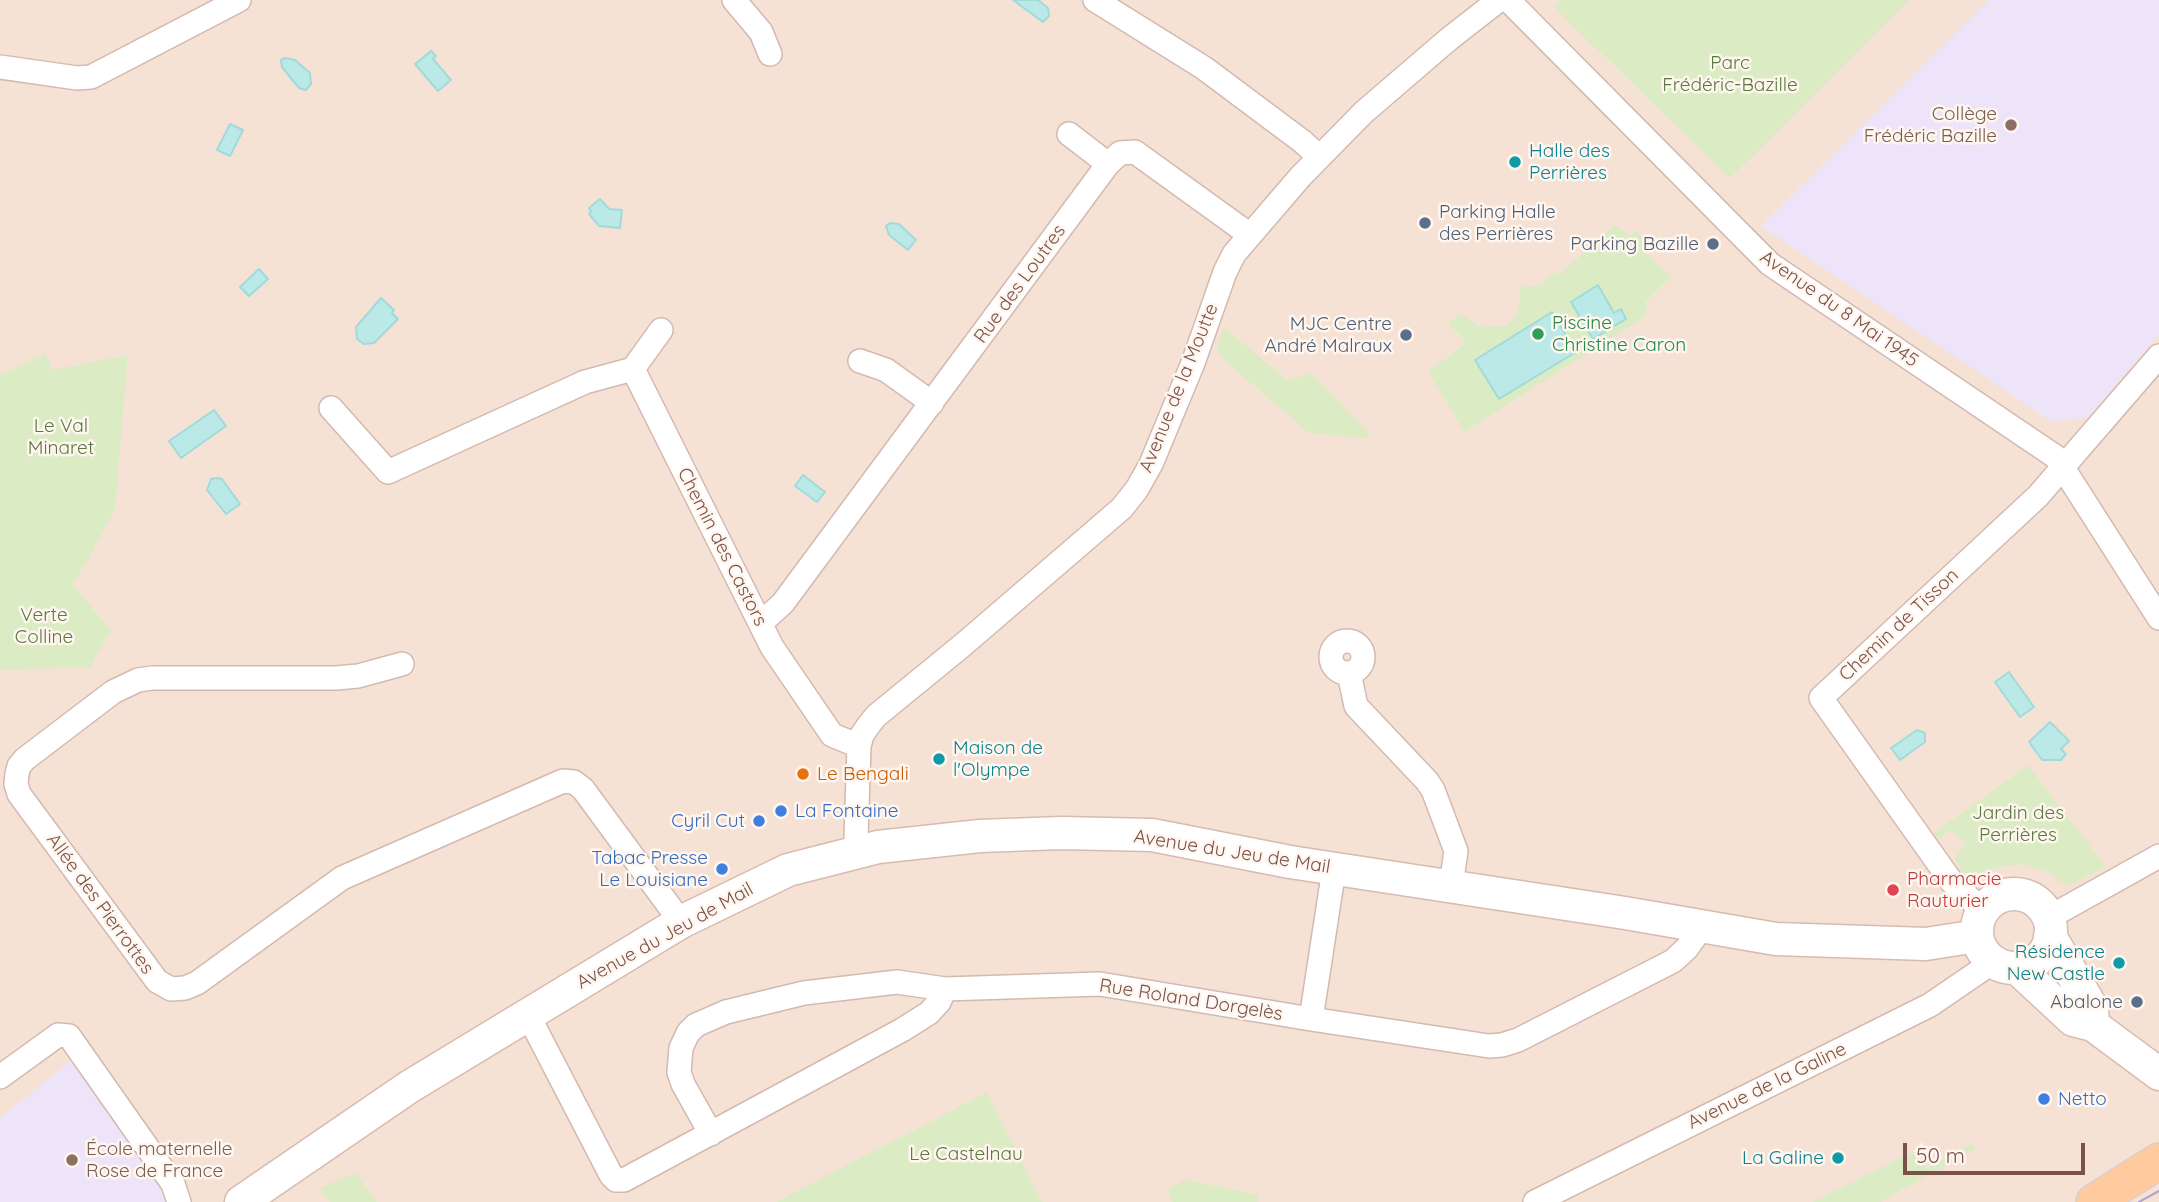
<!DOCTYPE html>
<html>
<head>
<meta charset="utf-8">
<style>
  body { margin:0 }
  #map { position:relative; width:2159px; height:1202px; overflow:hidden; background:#fdf1e7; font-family:Quicksand,sans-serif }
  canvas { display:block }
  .scale { position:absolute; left:1903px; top:1143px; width:182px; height:32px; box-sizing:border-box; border:4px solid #79534a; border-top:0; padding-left:9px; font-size:21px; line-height:24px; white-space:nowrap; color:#79534a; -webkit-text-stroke:5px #fff6ef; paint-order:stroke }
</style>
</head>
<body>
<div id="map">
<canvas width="2159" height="1202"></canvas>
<div class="scale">50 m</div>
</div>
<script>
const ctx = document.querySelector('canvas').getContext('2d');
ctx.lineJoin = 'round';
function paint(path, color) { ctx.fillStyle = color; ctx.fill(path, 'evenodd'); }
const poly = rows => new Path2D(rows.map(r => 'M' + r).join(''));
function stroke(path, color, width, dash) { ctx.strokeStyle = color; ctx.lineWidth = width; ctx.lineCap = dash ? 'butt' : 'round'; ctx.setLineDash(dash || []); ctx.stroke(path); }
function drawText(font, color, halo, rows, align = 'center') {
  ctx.font = font + ' Quicksand,sans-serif'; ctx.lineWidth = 5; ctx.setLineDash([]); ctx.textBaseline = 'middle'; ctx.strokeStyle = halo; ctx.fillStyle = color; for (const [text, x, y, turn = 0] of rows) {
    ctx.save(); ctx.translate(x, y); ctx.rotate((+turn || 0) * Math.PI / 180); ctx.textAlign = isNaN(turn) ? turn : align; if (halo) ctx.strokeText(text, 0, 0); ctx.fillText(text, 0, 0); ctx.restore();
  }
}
paint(poly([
  [0,0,2159,0,2159,1202,0,1202]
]), '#f6e2d5');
paint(poly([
  [1989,0,2159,0,2159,334,2088,417,2052,422,1761,226],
  [72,1060,174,1202,0,1202,0,1118]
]), '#eee4fa');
paint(poly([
  [1559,0,1909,0,1730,178,1569,22,1554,6],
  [1615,225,1629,235,1636,230,1647,245,1643,250,1671,277,1645,303,1648,309,1643,318,1464,432,1428,371,1464,345,1464,340,1448,324,1460,314,1481,327,1504,326,1512,321,1518,312,1521,287,1542,284,1553,272,1560,274],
  [1224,327,1287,380,1311,374,1370,434,1367,438,1309,433,1222,358,1217,348],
  [45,354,53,370,128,355,115,510,73,585,111,631,90,667,0,670,0,375],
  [2028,765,2106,867,2068,886,2047,872,2024,864,1994,868,1980,880,1965,875,1954,859,1966,842,1949,830,1939,840,1934,833],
  [987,1092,1042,1202,776,1202],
  [1973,1143,1976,1149,1880,1202,1813,1202,1915,1151,1927,1169],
  [356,1173,377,1202,330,1202,319,1188],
  [1185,1179,1258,1195,1258,1202,1172,1202,1168,1190]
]), '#dbecc4');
const water = poly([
  [1013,0,1038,0,1048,8,1049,16,1043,22,1013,0],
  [431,51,436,56,433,59,451,80,438,91,415,64,431,51],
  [285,58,295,60,310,73,311,84,306,90,299,88,282,67,281,60,285,58],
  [230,124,243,130,230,156,217,150,230,124],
  [600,199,609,209,622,210,620,228,599,226,589,214,591,211,589,208,600,199],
  [890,223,899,224,916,240,908,250,889,235,886,226,890,223],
  [259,269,268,279,249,296,240,287,259,269],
  [1598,285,1614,313,1621,309,1626,319,1593,339,1571,302,1598,285],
  [381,298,394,310,392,313,398,319,374,343,364,344,357,339,356,327,381,298],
  [1552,312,1576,352,1499,399,1475,360,1552,312],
  [214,410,226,426,181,458,169,441,214,410],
  [803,475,825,492,817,502,795,486,803,475],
  [217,478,222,479,240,504,226,514,207,490,211,479,217,478],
  [2009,672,2034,707,2020,717,1995,682,2009,672],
  [2050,722,2069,741,2061,749,2066,754,2061,760,2042,760,2029,742,2050,722],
  [1917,730,1925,733,1925,742,1900,760,1891,748,1917,730]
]);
paint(water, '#bae9e8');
stroke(water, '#a0dbda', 2);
const street = poly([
  [734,0,761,32,770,54],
  [1095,0,1204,68,1303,142,1319,157],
  [1508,0,1770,264,2056,457,2159,618],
  [0,67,77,78,91,77,239,0],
  [1069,134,1108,164,1120,153,1135,152,1250,235],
  [661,330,633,369,772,647,832,735,859,746],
  [860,361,886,370,932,403],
  [331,408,388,472,585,382,633,369],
  [761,623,783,603,1108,164],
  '1331 657a16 16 0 1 1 32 0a16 16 0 1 1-32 0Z',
  [402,664,358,676,336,678,152,678,138,680,113,692,25,759,19,766,17,774,16,784,19,794,157,981,171,989,185,988,197,983,342,878,563,781,574,782,583,789,681,922],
  [1349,673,1356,706,1427,781,1433,790,1456,851,1451,885],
  [859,851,856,838,859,746,862,735,868,726,876,716,964,644,1122,508,1137,489,1151,464,1193,363,1225,272,1234,254,1301,176,1364,112,1449,39,1499,0],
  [1983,911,1951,881,1821,698,2038,496,2159,356],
  [2048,918,2159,856],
  [527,1013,611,1175,616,1180,624,1180,902,1030,929,1013,939,1002,945,989,1100,984,1311,1019,1489,1046,1502,1045,1518,1040,1673,961,1687,948,1702,927],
  [1311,1019,1334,869],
  [0,1077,58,1035,69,1036,173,1184,179,1202],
  [711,1134,683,1084,679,1072,681,1048,688,1033,696,1025,726,1012,804,993,897,982,945,989],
  [1535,1202,1930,1005,1993,962]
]);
const secondary = poly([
  '1977 931a37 37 0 1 1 74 0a37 37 0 1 1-74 0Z',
  [2050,936,2092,1008,2093,1025],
  [2017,968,2073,1020,2093,1025,2159,1074],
  [241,1202,409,1087,681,922,788,870,878,847,980,836,1061,833,1152,835,1290,862,1625,913,1776,939,1926,944,1977,936]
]);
const primary = poly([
  [2094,1202,2159,1161]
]);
stroke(street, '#d3b9af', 26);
stroke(secondary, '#d8baae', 35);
stroke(primary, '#d9cfcc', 38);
stroke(street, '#fff', 23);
stroke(secondary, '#fff', 32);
stroke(primary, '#ffca9d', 35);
stroke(poly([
  [2139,1202,2159,1191]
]), '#b2a4c9', 2);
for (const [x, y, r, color] of [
  [2011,125,7,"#8d6e63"],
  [1515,162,7,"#0f9aa8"],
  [1425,223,7,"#5c6f8a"],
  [1713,244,7,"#5c6f8a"],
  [1538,334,7,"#2e9e5b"],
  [1406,335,7,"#5c6f8a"],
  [939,759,7,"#0f9aa8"],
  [803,774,7,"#e8710a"],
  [781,811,7,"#3f7fe0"],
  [759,821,7,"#3f7fe0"],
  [722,869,7,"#3f7fe0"],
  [1893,890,7,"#e0444e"],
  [2119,963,7,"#0f9aa8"],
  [2137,1002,7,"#5c6f8a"],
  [2044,1099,7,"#3f7fe0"],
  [1838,1158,7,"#0f9aa8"],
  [72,1160,7,"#8d6e63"]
]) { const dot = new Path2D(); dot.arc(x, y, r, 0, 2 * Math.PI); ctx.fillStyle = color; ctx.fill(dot); stroke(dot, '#fff6ef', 2.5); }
drawText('19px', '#597a3e', '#fff6ef', [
  ["Parc",1730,63],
  ["Frédéric-Bazille",1730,85],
  ["Le Val",61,426],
  ["Minaret",61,448],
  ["Verte",44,615],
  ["Colline",44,637],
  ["Jardin des",2018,813],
  ["Perrières",2018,835],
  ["Le Castelnau",966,1154]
]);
drawText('19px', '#785e54', '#fff6ef', [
  ["Collège",1997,114],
  ["Frédéric Bazille",1997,136],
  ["École maternelle",86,1149,"left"],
  ["Rose de France",86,1171,"left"]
], 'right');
drawText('19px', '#0d838f', '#fff6ef', [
  ["Halle des",1529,151],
  ["Perrières",1529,173],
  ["Maison de",953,748],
  ["l'Olympe",953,770],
  ["Résidence",2105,952,"right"],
  ["New Castle",2105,974,"right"],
  ["La Galine",1824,1158,"right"]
], 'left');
drawText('19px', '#4e5e75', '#fff6ef', [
  ["Parking Halle",1439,212,"left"],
  ["des Perrières",1439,234,"left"],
  ["Parking Bazille",1699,244],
  ["MJC Centre",1392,324],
  ["André Malraux",1392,346],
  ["Abalone",2123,1002]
], 'right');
drawText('19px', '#79534a', '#fff6ef', [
  ["Rue des Loutres",1020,284,-54],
  ["Avenue du 8 Mai 1945",1839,309,35],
  ["Avenue de la Moutte",1179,388,-68],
  ["Chemin des Castors",722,547,63],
  ["Chemin de Tisson",1899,625,-43],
  ["Avenue du Jeu de Mail",1232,852,9],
  ["Allée des Pierrottes",100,904,54],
  ["Avenue du Jeu de Mail",665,936,-29],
  ["Rue Roland Dorgelès",1191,1000,9],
  ["Avenue de la Galine",1767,1086,-26]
]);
drawText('19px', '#27864d', '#fff6ef', [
  ["Piscine",1552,323],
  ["Christine Caron",1552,345]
], 'left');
drawText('19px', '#c56008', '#fff6ef', [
  ["Le Bengali",817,774]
], 'left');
drawText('19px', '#366cbe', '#fff6ef', [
  ["La Fontaine",795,811],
  ["Cyril Cut",745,821,"right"],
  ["Tabac Presse",708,858,"right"],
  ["Le Louisiane",708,880,"right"],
  ["Netto",2058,1099]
], 'left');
drawText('19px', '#be3a42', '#fff6ef', [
  ["Pharmacie",1907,879],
  ["Rauturier",1907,901]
], 'left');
</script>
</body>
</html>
